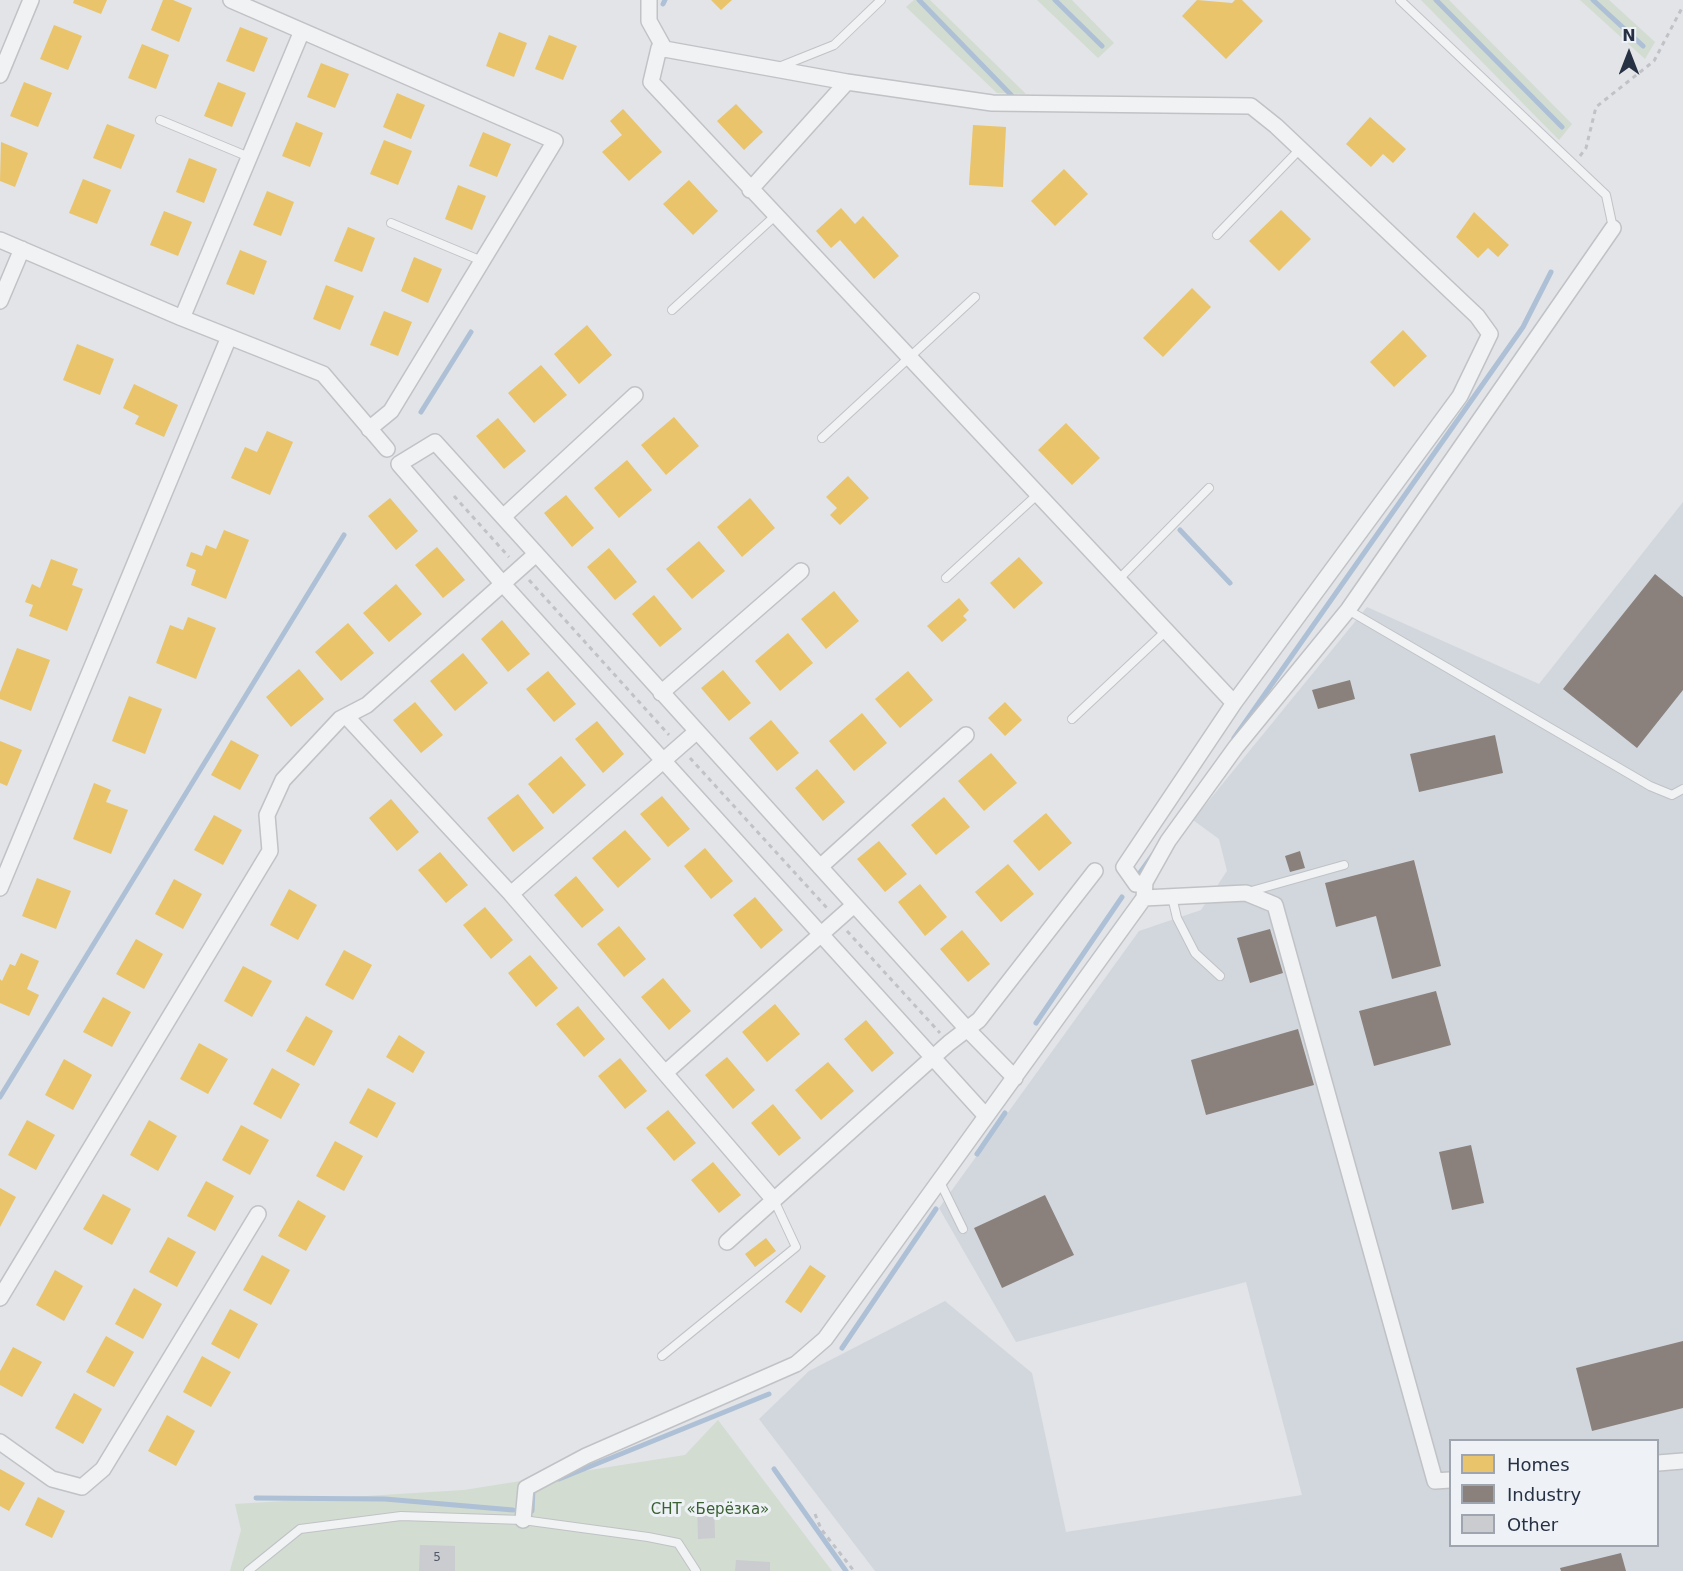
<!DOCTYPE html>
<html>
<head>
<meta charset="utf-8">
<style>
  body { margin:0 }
  #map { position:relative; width:1683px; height:1571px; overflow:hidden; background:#e2e4e7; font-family:"DejaVu Sans",sans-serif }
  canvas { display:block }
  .legend { position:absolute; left:1449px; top:1439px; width:210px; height:108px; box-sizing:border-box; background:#eef2f7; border:2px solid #9ea5af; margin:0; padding:8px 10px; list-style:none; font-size:18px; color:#263143 }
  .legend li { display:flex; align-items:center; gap:12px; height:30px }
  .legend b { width:30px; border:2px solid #9ea5af }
  .north { position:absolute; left:1599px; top:24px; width:60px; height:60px; -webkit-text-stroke:4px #eef2f7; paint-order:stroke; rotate:0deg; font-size:16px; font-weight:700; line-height:24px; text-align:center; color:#263143 }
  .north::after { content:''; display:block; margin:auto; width:21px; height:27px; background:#263143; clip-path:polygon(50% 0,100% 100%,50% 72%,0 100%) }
</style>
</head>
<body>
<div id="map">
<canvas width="1683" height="1571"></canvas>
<ul class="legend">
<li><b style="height:16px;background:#e9c46a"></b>Homes</li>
<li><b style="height:16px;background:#8a817c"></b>Industry</li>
<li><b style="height:16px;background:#caccd0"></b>Other</li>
</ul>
<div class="north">N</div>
</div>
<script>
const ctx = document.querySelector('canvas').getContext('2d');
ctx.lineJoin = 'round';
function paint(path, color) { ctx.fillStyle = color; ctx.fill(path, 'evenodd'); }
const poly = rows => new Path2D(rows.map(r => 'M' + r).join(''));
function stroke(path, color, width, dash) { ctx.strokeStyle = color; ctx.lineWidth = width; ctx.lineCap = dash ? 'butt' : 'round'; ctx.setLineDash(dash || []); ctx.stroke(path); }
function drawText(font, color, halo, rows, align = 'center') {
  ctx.font = font + ' "DejaVu Sans",sans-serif'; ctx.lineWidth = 6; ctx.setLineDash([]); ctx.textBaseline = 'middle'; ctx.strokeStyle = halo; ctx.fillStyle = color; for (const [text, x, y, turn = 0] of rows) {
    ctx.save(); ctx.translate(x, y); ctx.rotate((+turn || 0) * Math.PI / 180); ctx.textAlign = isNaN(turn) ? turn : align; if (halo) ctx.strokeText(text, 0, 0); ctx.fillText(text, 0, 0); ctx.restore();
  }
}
paint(poly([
  [1683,502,1683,1571,875,1571,759,1419,809,1371,945,1301,1032,1373,1066,1532,1302,1495,1246,1282,1016,1342,939,1208,1139,931,1201,910,1227,871,1219,839,1193,820,1367,607,1539,684],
  [1450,1440,1658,1440,1658,1546,1450,1546]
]), '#d2d7de');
paint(poly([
  [914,0,930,0,1026,94,997,93,906,7],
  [1037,0,1072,0,1114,43,1098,58],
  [1421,0,1449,0,1572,124,1559,140],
  [1580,0,1609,0,1655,42,1645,59],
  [718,1420,832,1571,230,1571,241,1530,235,1504,464,1490,685,1455]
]), '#d2dcd1');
paint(poly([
  [74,0,107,0,101,14,73,3],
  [163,0,173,0,192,8,179,42,151,30],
  [711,0,732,0,721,10],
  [1197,0,1232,3,1235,0,1242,0,1263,21,1226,59,1182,16],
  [54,25,82,36,68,70,40,59],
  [240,27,268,38,254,72,226,61],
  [499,32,527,43,514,77,486,66],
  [549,35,577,46,563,80,535,69],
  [142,44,169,55,156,89,128,78],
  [321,63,349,74,335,108,307,97],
  [24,82,52,93,38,127,10,116],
  [218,82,246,93,232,127,204,116],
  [397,93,425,105,411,139,383,127],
  [736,104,763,132,744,150,717,121],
  [623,109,662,152,629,181,602,152,622,135,610,121],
  [1370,117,1406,149,1393,163,1383,154,1371,167,1346,144],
  [296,122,323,133,310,167,282,156],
  [107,124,135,135,121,169,93,158],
  [973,125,1006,127,1003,187,969,185],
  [483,132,511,144,497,177,469,166],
  [384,140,412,151,398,185,370,174],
  [1,142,28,153,15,187,0,181],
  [189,158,217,169,204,203,176,192],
  [1064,169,1088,194,1055,226,1031,201],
  [83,179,111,190,97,224,69,213],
  [689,180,718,211,693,235,663,204],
  [458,185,486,196,472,230,445,219],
  [267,191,294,202,281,236,253,225],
  [841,208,855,224,863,216,899,256,874,279,840,240,831,248,816,231],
  [1281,210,1311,239,1279,271,1249,241],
  [164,211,192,222,178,256,150,245],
  [1474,212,1509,245,1498,257,1488,248,1478,258,1456,237],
  [348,227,375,238,362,272,334,261],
  [240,250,267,261,254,295,226,284],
  [414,257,442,269,428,303,401,291],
  [326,285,354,296,340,330,313,319],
  [1192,288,1211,307,1163,357,1143,338],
  [384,311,412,322,398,356,370,345],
  [587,325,612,355,579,384,554,354],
  [1403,330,1427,356,1394,387,1370,362],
  [77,344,114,359,100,395,63,380],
  [541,365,567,395,534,423,508,393],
  [134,384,178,405,164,437,135,424,139,416,123,408],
  [674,417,699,446,666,475,641,445],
  [498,418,526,451,504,469,476,436],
  [1066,423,1100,458,1072,485,1038,450],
  [267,431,293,442,270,495,231,478,245,447,257,452],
  [627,460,652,490,619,518,594,488],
  [848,476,869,498,840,525,830,515,837,508,826,497],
  [566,495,594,528,572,547,544,513],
  [390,498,418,531,396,550,368,516],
  [750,498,775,528,742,557,717,527],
  [224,530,249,540,226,599,191,585,196,570,186,566,191,552,202,556,206,545,216,549],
  [699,541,725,571,692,599,666,569],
  [437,547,465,580,443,598,415,565],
  [609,548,637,582,615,600,587,567],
  [1019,557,1043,583,1014,609,990,583],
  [51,559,78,569,72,585,83,589,67,631,29,616,33,605,25,602,32,584,40,588],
  [396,584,422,614,389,642,363,613],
  [834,591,859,621,826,649,801,619],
  [654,595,682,629,660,647,632,614],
  [959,598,969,610,963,616,967,620,942,642,927,626],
  [188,617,216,628,196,679,156,663,170,625,183,630],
  [502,620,530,654,508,672,481,639],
  [348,623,374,653,341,681,315,652],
  [788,633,813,663,780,691,755,661],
  [17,648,50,660,31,711,0,699,0,692],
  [463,653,488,683,455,711,430,681],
  [299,669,324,699,291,727,266,697],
  [723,670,751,703,729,721,701,688],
  [548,671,576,704,554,722,526,689],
  [908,671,933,700,900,728,875,699],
  [129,696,162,709,145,754,112,741],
  [415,702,443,735,421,753,393,720],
  [1005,702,1022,720,1005,736,988,718],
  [862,713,887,743,854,771,829,741],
  [771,720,799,753,777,771,749,738],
  [597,721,624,754,603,773,575,739],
  [231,740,259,755,240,790,211,775],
  [0,741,22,750,7,786,0,783],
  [991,753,1017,783,984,811,958,781],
  [561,756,586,785,553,814,528,784],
  [817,769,845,802,823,821,795,788],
  [94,783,111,790,106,802,128,810,111,854,73,839],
  [518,794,544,828,513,852,487,818],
  [662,796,690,829,668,847,640,814],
  [944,797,970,827,936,855,911,825],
  [391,799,419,832,397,851,369,818],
  [1046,813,1072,843,1039,871,1013,841],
  [214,815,242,830,223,865,194,850],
  [625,830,651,859,618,888,592,858],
  [879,841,907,874,885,892,857,859],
  [705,848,733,881,711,899,684,866],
  [440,852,468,885,446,903,418,870],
  [1008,864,1034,894,1001,922,975,892],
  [576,876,604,910,582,928,554,895],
  [37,878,71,891,56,929,22,916],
  [174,879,202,894,183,929,155,914],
  [920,884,947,917,925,936,898,902],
  [289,889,317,905,298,940,270,925],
  [755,897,783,930,761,949,733,915],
  [485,907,513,940,491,959,463,925],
  [619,926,646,959,624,977,597,944],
  [962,930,990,964,968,982,940,949],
  [136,939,163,954,144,989,116,974],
  [344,950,372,965,353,1000,325,985],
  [21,953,39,961,27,989,39,995,29,1016,0,1003,0,979,2,981,10,964,15,966],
  [530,955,558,988,536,1007,508,973],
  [243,966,272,981,252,1017,224,1001],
  [663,978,691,1011,669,1030,641,997],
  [103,997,131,1012,112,1047,83,1032],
  [775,1004,800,1034,767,1062,742,1032],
  [578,1006,605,1039,584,1057,556,1024],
  [306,1016,333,1031,314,1066,286,1051],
  [866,1020,894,1053,872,1072,844,1039],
  [399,1035,425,1052,413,1073,386,1057],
  [199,1043,228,1059,208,1094,180,1079],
  [727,1057,755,1090,733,1109,705,1075],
  [620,1058,647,1091,625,1109,598,1076],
  [64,1059,92,1075,73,1110,45,1095],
  [828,1062,854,1091,821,1120,795,1090],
  [272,1068,300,1084,281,1119,253,1104],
  [368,1088,396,1103,377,1138,349,1123],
  [773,1104,801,1138,779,1156,751,1123],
  [668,1110,696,1143,674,1161,646,1128],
  [27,1120,55,1135,36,1170,8,1155],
  [149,1120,177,1136,158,1171,130,1155],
  [241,1125,269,1140,250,1175,222,1160],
  [335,1141,363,1156,344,1191,316,1176],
  [713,1162,741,1195,719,1213,691,1180],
  [206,1181,234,1196,215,1231,187,1216],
  [0,1188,16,1197,0,1227],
  [103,1194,131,1209,112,1245,83,1229],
  [298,1200,326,1216,306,1251,278,1236],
  [168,1237,196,1252,177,1287,149,1272],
  [766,1238,776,1251,755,1267,745,1254],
  [262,1255,290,1270,271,1305,243,1290],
  [810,1265,826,1276,801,1313,785,1302],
  [55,1270,83,1286,64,1321,36,1305],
  [134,1288,162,1304,143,1339,115,1324],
  [230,1309,258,1324,239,1359,211,1344],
  [106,1336,134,1352,114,1387,86,1372],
  [13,1347,42,1362,22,1397,0,1385,0,1371],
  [202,1356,231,1372,211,1407,183,1392],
  [74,1393,102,1409,83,1444,55,1428],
  [167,1415,195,1431,176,1466,148,1451],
  [0,1469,25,1483,9,1511,0,1506],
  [38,1497,65,1511,52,1538,25,1525]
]), '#e9c46a');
paint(poly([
  [1655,574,1683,597,1683,690,1637,748,1563,689],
  [1350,680,1355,699,1318,709,1312,690],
  [1495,735,1503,773,1419,792,1410,754],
  [1300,851,1305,868,1290,872,1285,856],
  [1414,860,1441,966,1392,979,1376,916,1336,927,1325,883],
  [1270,929,1283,973,1250,983,1237,938],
  [1436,991,1451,1045,1374,1066,1359,1011],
  [1298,1029,1314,1085,1206,1115,1191,1060],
  [1471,1145,1484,1203,1452,1210,1439,1152],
  [1045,1195,1074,1255,1002,1288,974,1228],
  [1683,1341,1683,1408,1592,1431,1576,1368],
  [1621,1553,1626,1571,1561,1571,1560,1568]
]), '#8a817c');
stroke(poly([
  [919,0,1016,100],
  [1055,0,1102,46],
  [1436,0,1562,127],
  [1593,0,1643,46],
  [663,4,665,0],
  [421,412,471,332],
  [1180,530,1230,583],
  [1234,738,1523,327,1551,272],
  [1139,874,1152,856],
  [1036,1023,1122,897],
  [0,1097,344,535],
  [977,1154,1005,1113],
  [842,1348,936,1209],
  [774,1469,846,1571],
  [559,1479,769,1394],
  [256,1498,385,1499,513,1510],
  [532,1511,533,1489]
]), '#adc0d6', 5);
paint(poly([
  [697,1501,714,1501,715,1538,698,1539],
  [420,1545,455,1546,455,1571,419,1571],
  [736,1560,770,1562,770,1571,735,1571]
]), '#caccd0');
const service = poly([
  [1400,0,1606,195,1613,228],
  [779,67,834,45,881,0],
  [160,120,249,157],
  [391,223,482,261],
  [1217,235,1301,148],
  [672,310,775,216],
  [822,438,975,297],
  [946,578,1037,495],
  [1118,580,1209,488],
  [1348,610,1650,786,1672,795,1683,789],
  [1072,719,1166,631],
  [1248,892,1344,865],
  [1172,897,1177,918,1195,953,1220,976],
  [939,1180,963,1229],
  [662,1356,796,1247,774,1200],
  [248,1571,300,1529,401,1516,523,1520,648,1537,678,1543,696,1571]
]);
const minor = poly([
  [231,0,555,141,391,411,369,429],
  [649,0,649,21,664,48],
  [0,75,31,0],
  [847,82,659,48,651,82,1234,703],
  [0,240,182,318,323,374,387,449],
  [0,301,22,249],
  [182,318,302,31],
  [503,517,635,395],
  [661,693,801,571],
  [346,716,511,894,774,1200],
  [820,867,966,735],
  [1145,882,1168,841,1236,747,1348,610,1613,228],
  [0,888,229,337],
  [511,894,696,732],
  [1144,898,1246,893,1275,905,1435,1481,1450,1480],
  [665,1073,854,905],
  [985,1115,502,583,399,464,435,442,967,1029,1015,1078],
  [727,1242,949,1043,979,1020,1095,871],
  [0,1298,270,851,267,815,283,780,340,719,367,705,536,554],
  [0,1442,52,1479,82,1487,103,1469,258,1214],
  [1658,1463,1683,1461],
  [523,1520,526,1488,586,1456,796,1364,825,1339,1144,898,1145,882,1136,884,1124,867,1234,703,1460,396,1490,334,1477,316,1276,126,1251,106,992,103,847,82,750,190]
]);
stroke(service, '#c0c2c5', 10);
stroke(minor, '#c0c2c5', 18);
stroke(poly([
  [1580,156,1586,148,1596,107,1654,61,1683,6],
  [454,496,509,557],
  [529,580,669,735],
  [690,758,827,908],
  [847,931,940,1033],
  [815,1514,821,1529,854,1571]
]), '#c0c2c7', 3, [4.5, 4.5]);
stroke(service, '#f1f2f4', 8);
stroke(minor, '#f1f2f4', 15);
drawText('12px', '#505867', null, [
  ["5",437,1558]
]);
drawText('15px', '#3b6032', '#eef2f7', [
  ["СНТ «Берёзка»",710,1510]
]);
</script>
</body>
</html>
